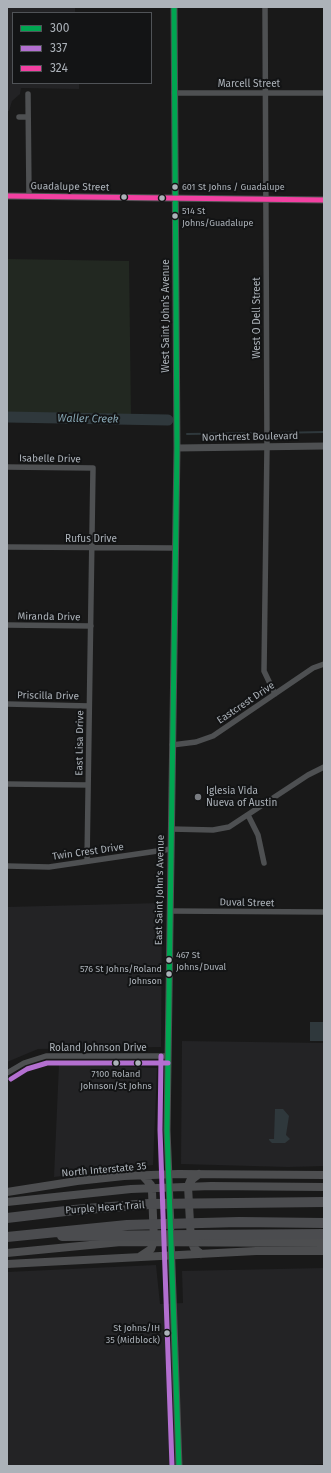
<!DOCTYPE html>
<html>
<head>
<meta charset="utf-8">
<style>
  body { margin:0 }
  #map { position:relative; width:331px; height:1473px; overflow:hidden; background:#191919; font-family:"Fira Sans",sans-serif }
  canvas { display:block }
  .frame { position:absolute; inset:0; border:8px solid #acb2b9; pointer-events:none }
  .legend { position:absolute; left:12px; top:12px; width:140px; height:72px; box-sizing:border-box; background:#131415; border:1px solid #505357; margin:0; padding:5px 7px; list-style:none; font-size:12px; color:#acb2b9 }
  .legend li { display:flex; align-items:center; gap:8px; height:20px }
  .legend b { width:20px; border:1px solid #505357 }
</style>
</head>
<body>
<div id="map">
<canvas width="331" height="1473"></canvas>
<div class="frame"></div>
<ul class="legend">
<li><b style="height:5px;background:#00a651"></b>300</li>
<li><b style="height:5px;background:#b36fd0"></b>337</li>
<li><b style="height:5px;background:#f240a1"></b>324</li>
</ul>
</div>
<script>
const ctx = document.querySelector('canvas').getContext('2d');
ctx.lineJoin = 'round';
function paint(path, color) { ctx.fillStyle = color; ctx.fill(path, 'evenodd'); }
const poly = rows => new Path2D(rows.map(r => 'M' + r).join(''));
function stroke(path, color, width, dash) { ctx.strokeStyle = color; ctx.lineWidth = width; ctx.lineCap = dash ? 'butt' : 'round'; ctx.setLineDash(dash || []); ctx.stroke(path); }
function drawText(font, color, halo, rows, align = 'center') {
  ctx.font = font + ' "Fira Sans",sans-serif'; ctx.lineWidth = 4; ctx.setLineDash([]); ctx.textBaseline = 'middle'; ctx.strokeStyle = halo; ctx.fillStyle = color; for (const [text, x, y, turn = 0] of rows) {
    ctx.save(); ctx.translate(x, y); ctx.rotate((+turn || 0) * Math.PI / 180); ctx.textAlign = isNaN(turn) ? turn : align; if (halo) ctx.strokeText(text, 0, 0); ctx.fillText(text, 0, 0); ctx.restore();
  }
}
paint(poly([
  [7,7,75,7,75,13,13,13,13,83,79,83,79,89,21,88,20,94,12,101,9,111,7,111],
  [162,903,161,1047,38,1049,7,1062,7,907],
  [182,1041,324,1043,324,1166,288,1167,181,1164],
  [59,1064,157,1068,153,1165,54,1177],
  [156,1265,160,1304,183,1303,182,1271,324,1268,324,1464,278,1466,7,1466,7,1272]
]), '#232325');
paint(poly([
  [7,259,129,261,131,417,7,417]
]), '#222821');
paint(poly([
  [310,1022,324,1022,324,1041,310,1041],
  [275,1109,283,1109,289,1116,286,1135,290,1139,285,1143,272,1143,269,1140,269,1139,274,1139]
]), '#2f383c');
stroke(poly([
  [273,433,324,432],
  [187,434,259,433]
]), '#2f383c', 2);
stroke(poly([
  [7,417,168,420]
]), '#2f383c', 11);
stroke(poly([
  [265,7,267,446,264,671,275,694],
  [174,93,324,93],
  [28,94,29,196],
  [19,117,28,117],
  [7,467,93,468,87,861],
  [7,547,175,548],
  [7,625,91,626],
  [7,704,89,706],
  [172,745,196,742,213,736,313,668,324,664],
  [7,784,88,785],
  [248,815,258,835,264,863],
  [171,829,213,830,229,827,308,775,324,767],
  [7,866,49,867,171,849],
  [170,911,324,912],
  [7,1073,24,1063,46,1056,168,1056]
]), '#4e5052', 5.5);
stroke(poly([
  [7,196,324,200],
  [177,448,324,446],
  [171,1228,167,1130,177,448,174,7],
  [171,1238,179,1466]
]), '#4e5052', 7);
stroke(poly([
  [199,1174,190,1181,188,1186,191,1241,194,1248,201,1254],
  [7,1192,77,1181,124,1176,178,1174,324,1175],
  [7,1202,131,1189,211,1186,324,1187],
  [7,1253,121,1242,324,1243],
  [139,1257,151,1249,154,1241,152,1191,151,1185,143,1176],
  [7,1264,256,1251,324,1251]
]), '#4d4e50', 8);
stroke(poly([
  [7,1218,74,1210,149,1204,324,1202],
  [62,1236,324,1234],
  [7,1237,127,1225,239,1222,324,1223]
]), '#4b4c4f', 10);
stroke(poly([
  [174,7,177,448,167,1130,179,1466]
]), '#00a651', 5);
stroke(poly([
  [161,1056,160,1130,172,1466],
  [11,1079,27,1069,47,1063,168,1063]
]), '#b36fd0', 5);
stroke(poly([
  [7,196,324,200]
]), '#f240a1', 5);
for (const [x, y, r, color] of [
  [175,187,3.5,"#acb2b9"],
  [124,197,3.5,"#acb2b9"],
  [162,198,3.5,"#acb2b9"],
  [175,216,3.5,"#acb2b9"],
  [198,797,4,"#797c81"],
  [169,960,3.5,"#acb2b9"],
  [169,974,3.5,"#acb2b9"],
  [116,1063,3.5,"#acb2b9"],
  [138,1063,3.5,"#acb2b9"],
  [167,1333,3.5,"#acb2b9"]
]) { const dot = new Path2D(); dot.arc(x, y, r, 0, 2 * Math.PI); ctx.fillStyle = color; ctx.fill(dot); stroke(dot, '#131415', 1.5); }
drawText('9px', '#acb2b9', '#131415', [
  ["601 St Johns / Guadalupe",182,187],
  ["514 St",182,211],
  ["Johns/Guadalupe",182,223],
  ["467 St",176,955],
  ["Johns/Duval",176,967],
  ["576 St Johns/Roland",162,969,"right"],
  ["Johnson",162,981,"right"],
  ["7100 Roland",116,1074,"center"],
  ["Johnson/St Johns",116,1086,"center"],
  ["St Johns/IH",160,1328,"right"],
  ["35 (Midblock)",160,1340,"right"]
], 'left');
drawText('10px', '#acb2b9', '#131415', [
  ["Marcell Street",249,84],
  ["Guadalupe Street",70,187,1],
  ["West Saint John's Avenue",166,316,-90],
  ["West O Dell Street",257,318,-90],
  ["Northcrest Boulevard",250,437,-1],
  ["Isabelle Drive",50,459,1],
  ["Rufus Drive",91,539],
  ["Miranda Drive",49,617,1],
  ["Priscilla Drive",48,696,1],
  ["Eastcrest Drive",246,703,-34],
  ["East Lisa Drive",80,743,-89],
  ["Twin Crest Drive",88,852,-8],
  ["East Saint John's Avenue",160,890,-89],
  ["Duval Street",247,903,1],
  ["Roland Johnson Drive",98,1048],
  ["North Interstate 35",104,1170,-5],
  ["Purple Heart Trail",105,1208,-4]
]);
drawText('10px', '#acb2b9', '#131415', [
  ["Iglesia Vida",206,791],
  ["Nueva of Austin",206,803]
], 'left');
drawText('italic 11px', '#85a4b1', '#131415', [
  ["Waller Creek",88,419,1]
]);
</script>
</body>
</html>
